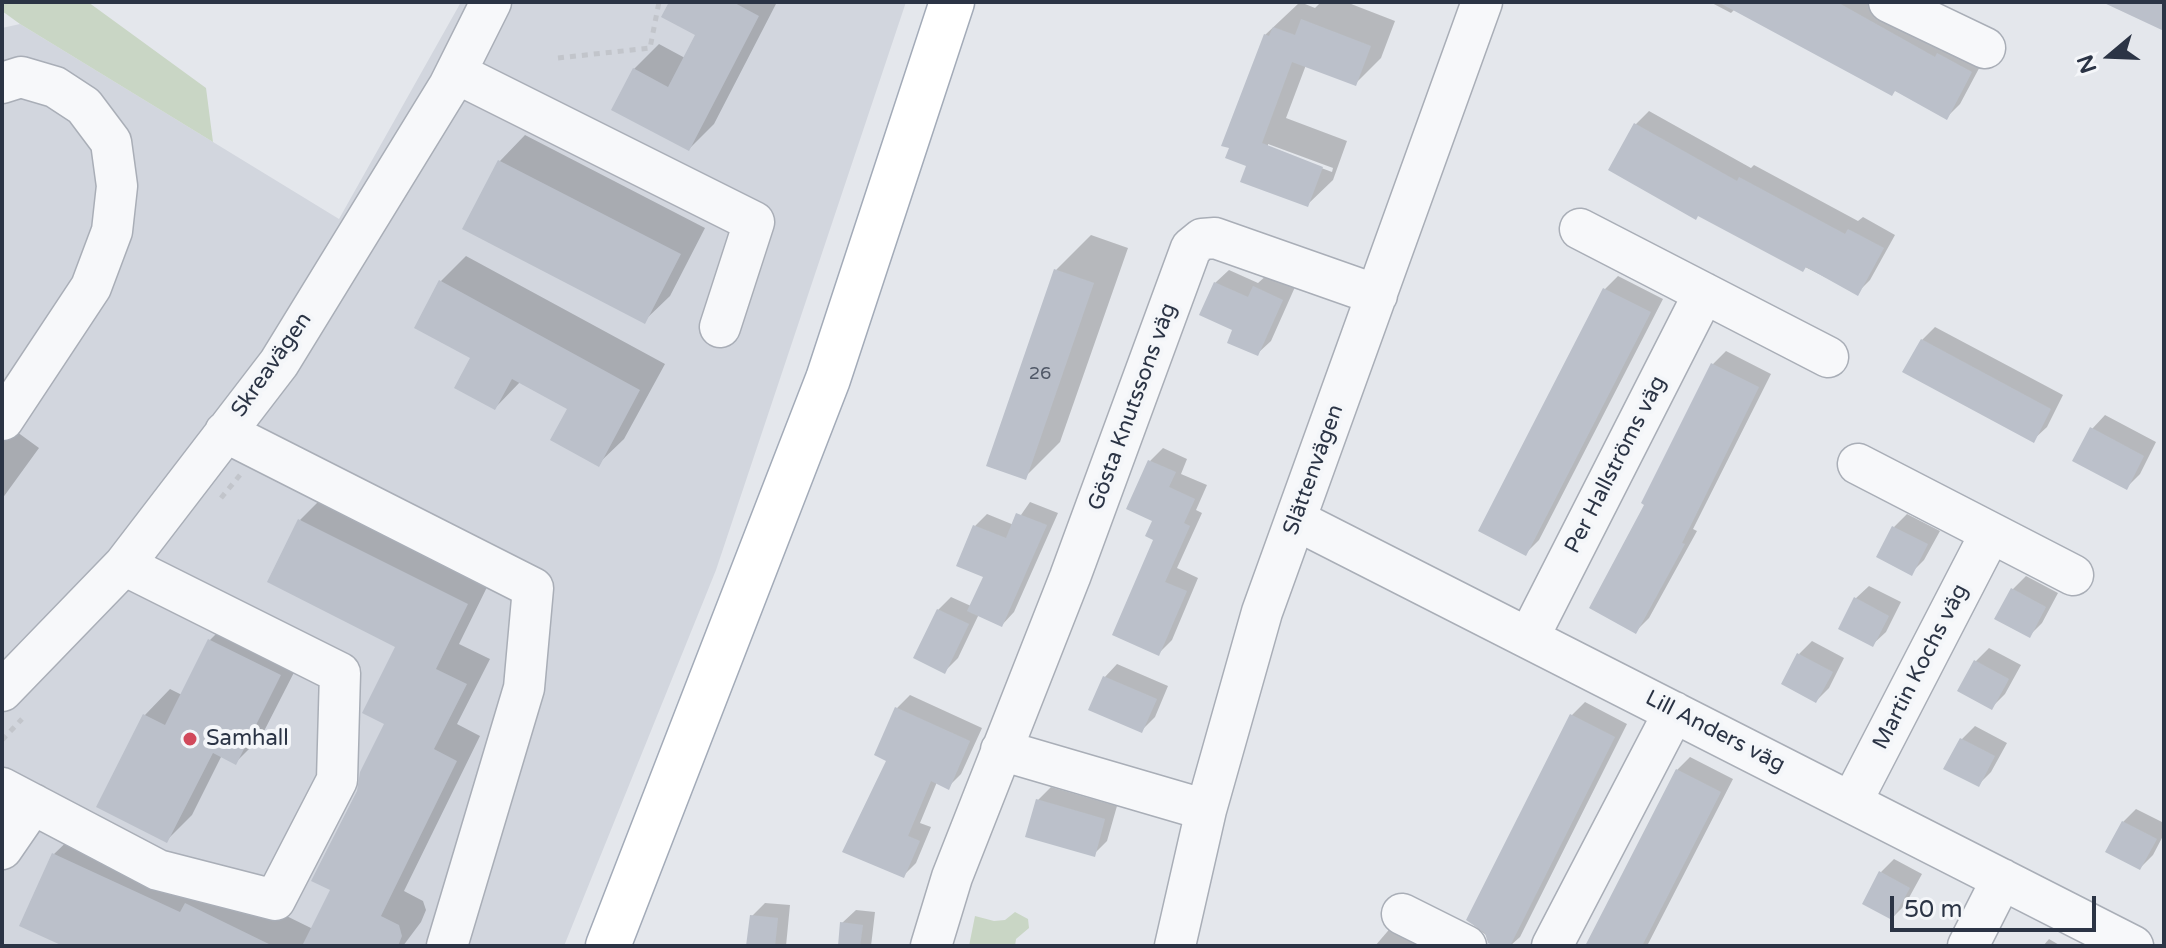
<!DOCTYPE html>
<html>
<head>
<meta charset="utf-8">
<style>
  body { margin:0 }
  #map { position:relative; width:2166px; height:948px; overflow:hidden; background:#e4e7ec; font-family:"Varela Round",sans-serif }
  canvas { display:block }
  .frame { position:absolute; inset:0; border:4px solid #2b3445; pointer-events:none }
  .north { position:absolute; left:2070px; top:16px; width:80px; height:80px; -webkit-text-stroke:6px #f4f6f9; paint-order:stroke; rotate:251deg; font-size:22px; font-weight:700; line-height:32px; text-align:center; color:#2b3445 }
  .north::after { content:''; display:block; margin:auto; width:28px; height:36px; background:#2b3445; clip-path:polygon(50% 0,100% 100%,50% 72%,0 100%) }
  .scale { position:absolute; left:1890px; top:896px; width:206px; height:36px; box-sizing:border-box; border:4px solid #2b3445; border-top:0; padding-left:10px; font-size:24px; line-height:28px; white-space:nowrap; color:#2b3445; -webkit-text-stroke:6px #f4f6f9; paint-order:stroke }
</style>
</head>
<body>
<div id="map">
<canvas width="2166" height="948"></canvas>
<div class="frame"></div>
<div class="north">N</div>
<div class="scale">50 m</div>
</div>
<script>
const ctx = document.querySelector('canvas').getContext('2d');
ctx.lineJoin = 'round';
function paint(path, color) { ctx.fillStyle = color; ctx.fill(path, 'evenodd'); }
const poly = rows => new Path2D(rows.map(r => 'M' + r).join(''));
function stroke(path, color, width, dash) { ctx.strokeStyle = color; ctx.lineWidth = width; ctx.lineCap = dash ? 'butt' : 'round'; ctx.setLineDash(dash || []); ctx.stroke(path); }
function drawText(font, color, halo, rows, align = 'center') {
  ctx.font = font + ' "Varela Round",sans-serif'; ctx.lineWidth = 8; ctx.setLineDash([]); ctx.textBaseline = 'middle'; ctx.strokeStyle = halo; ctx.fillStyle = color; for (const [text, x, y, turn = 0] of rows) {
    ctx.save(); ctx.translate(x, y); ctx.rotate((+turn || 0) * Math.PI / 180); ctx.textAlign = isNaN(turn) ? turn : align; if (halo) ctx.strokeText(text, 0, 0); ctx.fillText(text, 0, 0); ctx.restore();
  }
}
paint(poly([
  [461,2,906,2,716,570,564,946,2,946,2,28,20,24,339,219]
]), '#d2d6de');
paint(poly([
  [2,2,88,2,206,88,213,142,20,24,2,11],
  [1015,912,1028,919,1029,928,1016,939,1015,946,969,946,975,916,994,921,1005,920]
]), '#c9d6c5');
paint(poly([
  [671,2,777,2,714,124,689,149,634,69,659,44,685,58,698,34],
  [1300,2,1315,8,1321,2,1346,2,1395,21,1381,58,1355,84,1306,65,1286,118,1347,141,1333,180,1307,205,1249,165,1265,35],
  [1268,144,1333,168,1332,172,1268,148],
  [1710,2,1873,2,1984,59,1960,104,1947,117,1735,9,1731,13],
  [1649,111,1751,168,1754,165,1858,221,1863,217,1895,235,1870,280,1857,293,1611,170,1636,124],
  [525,135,705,228,670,296,644,321,465,229,500,161],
  [1091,235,1128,248,1060,442,1025,477,1056,270],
  [466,256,665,364,624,439,598,464,569,408,521,381,495,408,441,281],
  [1229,270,1258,283,1268,274,1295,287,1271,341,1257,354,1215,283],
  [1618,276,1663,299,1539,540,1526,553,1605,289],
  [1935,327,2063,395,2047,427,2033,440,1922,340],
  [1726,351,1771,374,1693,529,1697,531,1649,618,1636,631,1647,504,1713,364],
  [2105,415,2156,442,2140,474,2127,487,2092,429],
  [2,421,39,448,2,499],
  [1163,448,1187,459,1181,474,1207,485,1196,510,1202,513,1177,568,1198,578,1172,640,1159,653,1150,461],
  [324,496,491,579,459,644,490,659,457,724,480,736,404,891,423,901,426,910,421,922,403,946,68,946,54,854,79,830,211,879,313,929,332,889,359,791,387,723,398,646,300,520],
  [1030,502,1058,513,1014,612,1002,625,979,614,958,658,945,671,938,610,951,597,971,606,985,576,975,526,987,514,1014,525],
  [1907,514,1940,531,1924,560,1911,573,1894,527],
  [2026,576,2058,593,2042,623,2029,636,2012,590],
  [1869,586,1901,602,1886,632,1872,645,1855,599],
  [236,614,306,649,261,737,236,762,222,755,192,815,167,840,99,806,145,715,170,689,182,695,210,640],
  [1812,641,1844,658,1829,688,1816,701,1799,654],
  [1989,648,2021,665,2005,694,1992,707,1960,690,1976,661],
  [1117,664,1168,686,1155,717,1142,730,1104,678],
  [910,695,982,728,961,774,948,787,937,782,920,823,931,827,916,863,903,876,889,760,876,754,897,708],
  [1585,702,1627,724,1520,937,1510,946,1499,946,1468,920,1572,715],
  [1975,726,2007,743,1991,772,1978,785,1946,768,1962,739],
  [1690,757,1733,779,1647,946,1587,946,1677,770],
  [1051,787,1117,806,1107,841,1094,854,1038,800],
  [2136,809,2164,823,2164,834,2153,855,2140,868,2123,822],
  [1894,859,1922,874,1905,905,1892,918,1881,872],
  [765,903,790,905,786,946,748,946,752,916],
  [856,910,875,912,871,946,840,946,842,923],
  [1393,925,1433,946,1375,946],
  [2049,939,2061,946,2043,946]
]), '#0003');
paint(poly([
  [669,2,733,2,759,16,689,151,611,110,633,68,668,87,695,35,661,17],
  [1718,2,1837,2,1935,57,1937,53,1972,72,1947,120,1895,91,1892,96],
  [2102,2,2164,2,2164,31],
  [1301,19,1371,46,1356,86,1292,62,1262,143,1323,167,1308,207,1240,182,1246,166,1225,158,1229,148,1221,146,1264,34,1269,36,1273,27,1295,35],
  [1634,123,1737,181,1739,177,1845,234,1848,229,1884,248,1858,296,1806,267,1803,272,1698,216,1696,220,1608,170],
  [498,160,681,254,645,324,462,229],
  [1054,269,1094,283,1026,480,986,466],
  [439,280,640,390,599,467,550,440,567,409,512,379,495,410,454,388,470,358,414,328],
  [1214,282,1248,297,1253,286,1283,300,1258,356,1227,343,1232,330,1199,315],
  [1603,288,1651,312,1526,556,1478,531],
  [1921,339,2051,409,2034,443,1902,372],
  [1711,363,1759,387,1682,543,1685,544,1636,634,1589,608,1644,505,1641,503],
  [2090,427,2144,456,2127,490,2072,461],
  [1148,460,1176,472,1169,487,1195,499,1184,523,1190,526,1165,582,1187,591,1159,656,1112,635,1153,540,1145,536,1152,521,1126,509],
  [1016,513,1047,525,1002,627,967,611,983,577,956,566,973,525,1006,538],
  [298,519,468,604,436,669,467,684,434,749,457,761,381,916,399,925,402,936,398,946,302,946,330,890,311,881,357,791,360,772,384,724,362,713,395,647,267,582],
  [1892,526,1928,544,1912,576,1876,557],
  [2011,588,2046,607,2030,638,1994,619],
  [1854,597,1889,616,1873,647,1838,629],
  [937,609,969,624,945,674,913,658],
  [208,639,281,675,236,765,213,753,167,843,96,807,143,714,165,725],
  [1797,653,1833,672,1816,703,1781,684],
  [1974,660,2009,679,1992,710,1957,691],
  [1103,676,1157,699,1142,733,1088,710],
  [895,707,970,741,949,790,931,781,908,836,920,841,904,878,842,852,886,761,874,755],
  [1570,714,1615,737,1510,946,1495,946,1488,943,1485,933,1466,920],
  [1960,738,1995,756,1979,787,1943,769],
  [1676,769,1721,792,1642,946,1585,946],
  [1036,799,1105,819,1095,857,1025,837],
  [2122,821,2157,839,2140,870,2105,852],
  [52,853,180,912,185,903,273,946,63,946,19,926],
  [1879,871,1910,888,1892,920,1862,904],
  [750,915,778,918,775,946,746,946],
  [840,922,863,925,860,946,838,946]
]), '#bbc0ca');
const minor = poly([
  [1889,2,1985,48],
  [456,73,754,222,720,327],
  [2,83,21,77,55,87,84,106,111,142,117,186,112,231,91,287,3,420],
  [1580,229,1828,357],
  [225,432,533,588,524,688,447,946],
  [1858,464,2073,575],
  [1296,520,2133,946],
  [1529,637,1704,293],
  [2,691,124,565,279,363,449,86,491,2],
  [1001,750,1206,810],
  [2,788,158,870,275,900,337,780,340,673,124,565],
  [1852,801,1990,534],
  [2,849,33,804],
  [1402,914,1466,946],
  [931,946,952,877,1070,577,1191,248,1202,239,1215,238,1377,295],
  [1175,946,1206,810,1262,612,1482,2],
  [1552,946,1674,712],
  [1968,946,2002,879]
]);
const major = poly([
  [608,946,828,379,952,2]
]);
stroke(minor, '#a9aeb7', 43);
stroke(major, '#a3abb8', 47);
stroke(poly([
  [558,58,650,48,659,2],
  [221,498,240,475],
  [2,740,22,719]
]), '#c2c5cb', 5, [6, 6]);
stroke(minor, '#f7f8fa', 40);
stroke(major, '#fff', 44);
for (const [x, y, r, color] of [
  [190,739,8,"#d1495b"]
]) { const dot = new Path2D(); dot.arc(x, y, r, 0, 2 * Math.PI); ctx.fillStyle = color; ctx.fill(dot); stroke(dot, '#f4f6f9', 3); }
drawText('18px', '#4f5766', null, [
  ["26",1040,374]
]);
drawText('22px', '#2b3445', '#f4f6f9', [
  ["Skreavägen",272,365,-55],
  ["Gösta Knutssons väg",1133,407,-70],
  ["Per Hallströms väg",1616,465,-63],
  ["Slättenvägen",1314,470,-70],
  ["Martin Kochs väg",1921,667,-63],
  ["Lill Anders väg",1715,732,27]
]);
drawText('22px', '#2b3445', '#f4f6f9', [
  ["Samhall",206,739]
], 'left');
</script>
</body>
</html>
